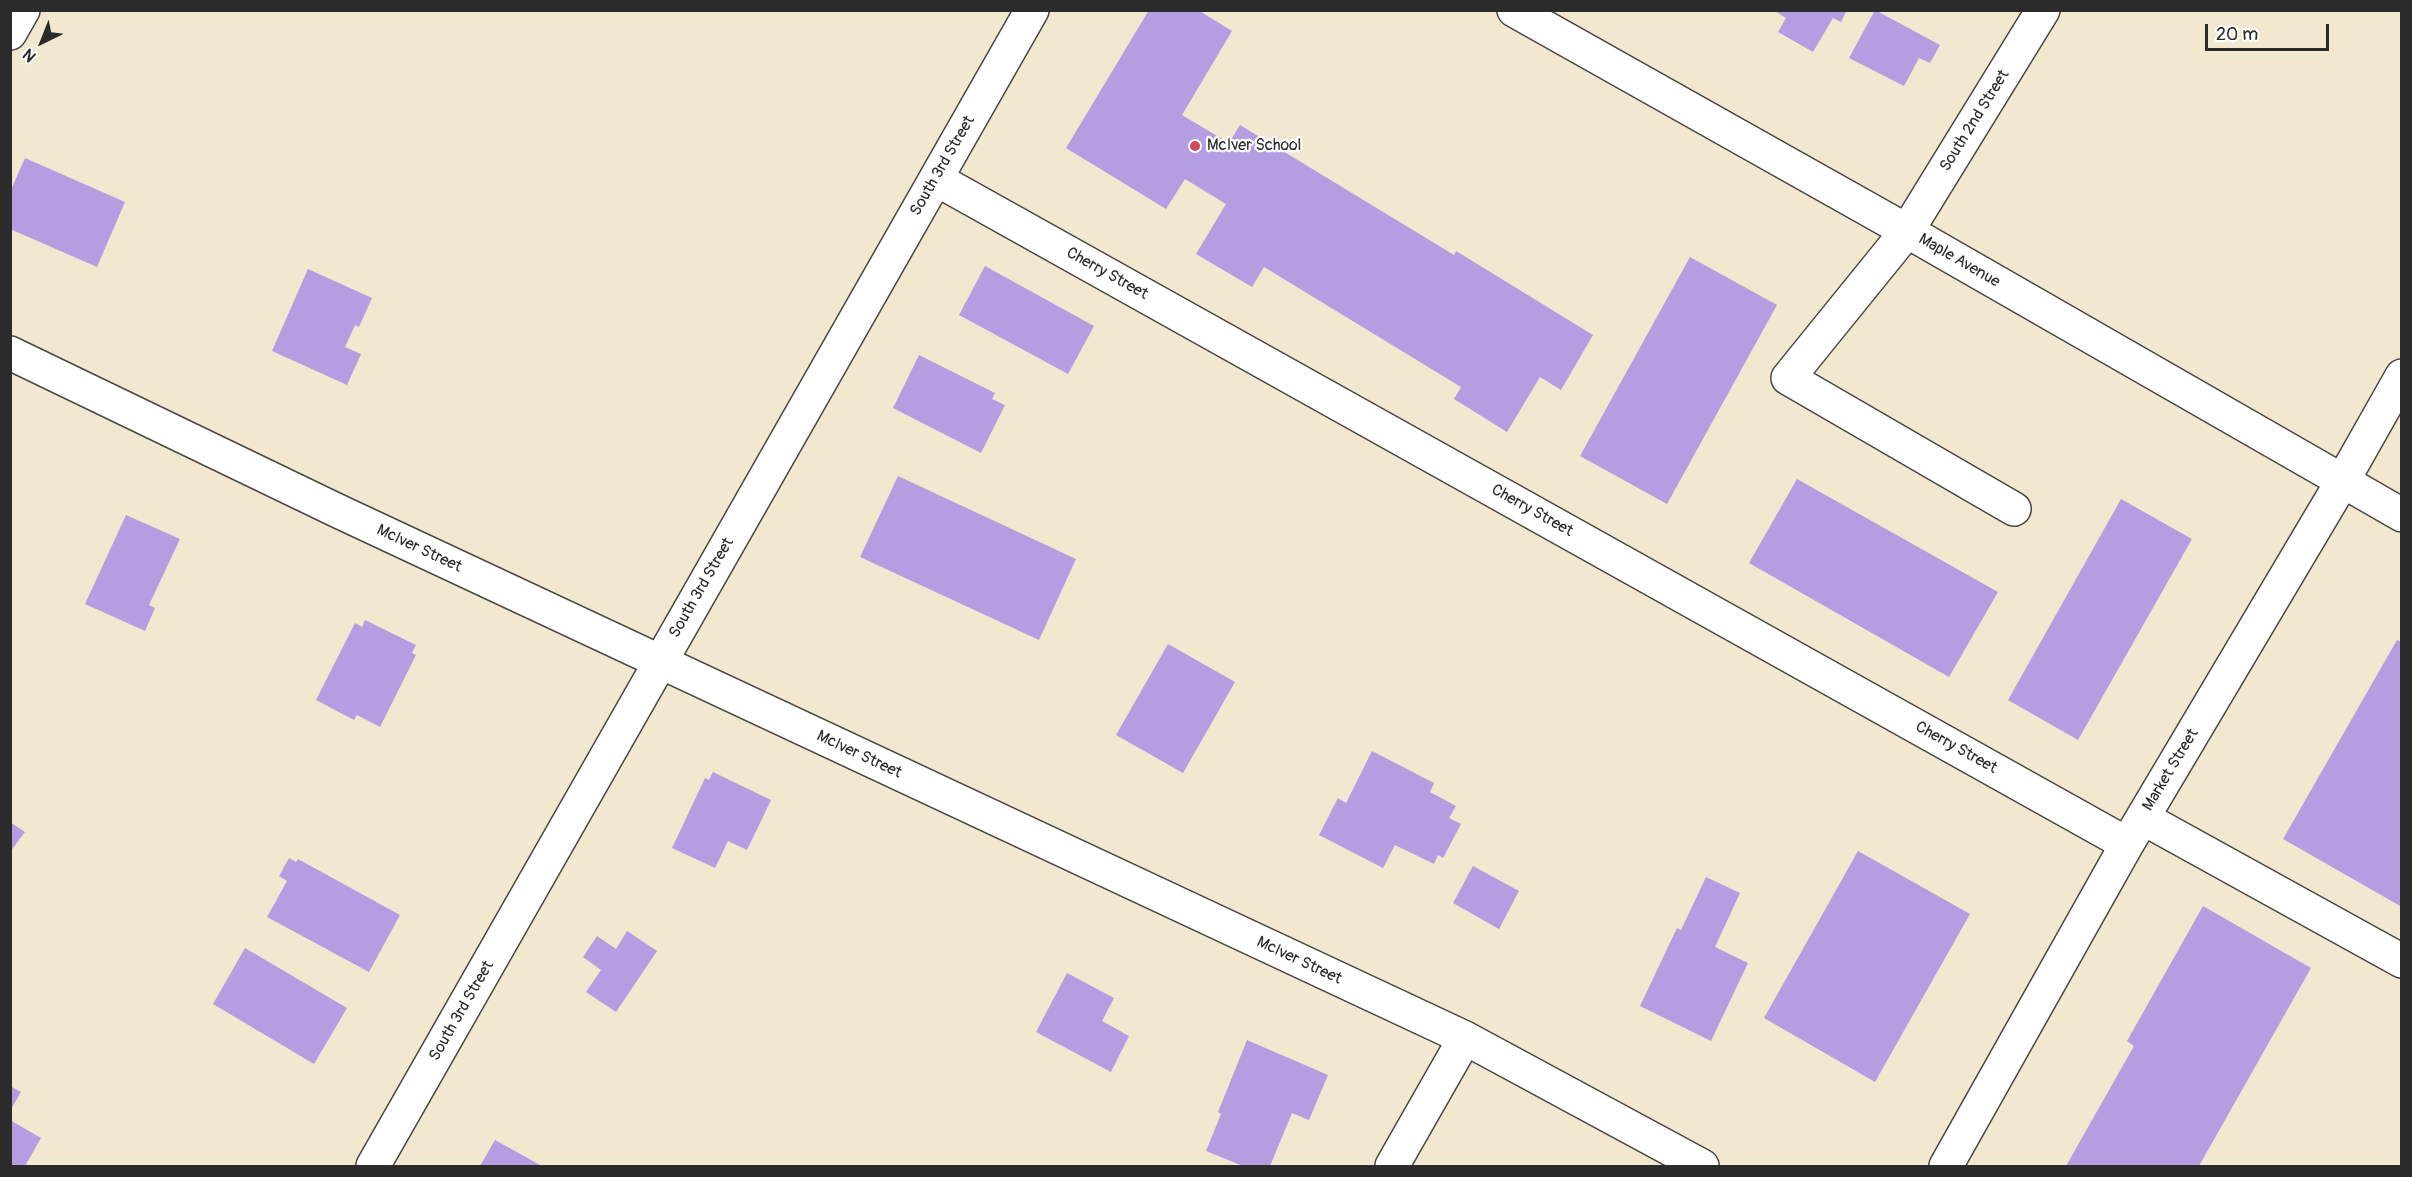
<!DOCTYPE html>
<html>
<head>
<meta charset="utf-8">
<style>
  body { margin:0 }
  #map { position:relative; width:2412px; height:1177px; overflow:hidden; background:#f2e8d0; font-family:Pangolin,sans-serif }
  canvas { display:block }
  .frame { position:absolute; inset:0; border:12px solid #2b2b2b; pointer-events:none }
  .north { position:absolute; left:12px; top:12px; width:60px; height:60px; -webkit-text-stroke:4px #fff; paint-order:stroke; rotate:223deg; font-size:16px; font-weight:700; line-height:24px; text-align:center; color:#2b2b2b }
  .north::after { content:''; display:block; margin:auto; width:21px; height:27px; background:#2b2b2b; clip-path:polygon(50% 0,100% 100%,50% 72%,0 100%) }
  .scale { position:absolute; left:2205px; top:24px; width:124px; height:27px; box-sizing:border-box; border:3px solid #2b2b2b; border-top:0; padding-left:8px; font-size:18px; line-height:21px; white-space:nowrap; color:#2b2b2b; -webkit-text-stroke:4px #fff; paint-order:stroke }
</style>
</head>
<body>
<div id="map">
<canvas width="2412" height="1177"></canvas>
<div class="frame"></div>
<div class="north">N</div>
<div class="scale">20 m</div>
</div>
<script>
const ctx = document.querySelector('canvas').getContext('2d');
ctx.lineJoin = 'round';
function paint(path, color) { ctx.fillStyle = color; ctx.fill(path, 'evenodd'); }
const poly = rows => new Path2D(rows.map(r => 'M' + r).join(''));
function stroke(path, color, width, dash) { ctx.strokeStyle = color; ctx.lineWidth = width; ctx.lineCap = dash ? 'butt' : 'round'; ctx.setLineDash(dash || []); ctx.stroke(path); }
function drawText(font, color, halo, rows, align = 'center') {
  ctx.font = font + ' Pangolin,sans-serif'; ctx.lineWidth = 4.5; ctx.setLineDash([]); ctx.textBaseline = 'middle'; ctx.strokeStyle = halo; ctx.fillStyle = color; for (const [text, x, y, turn = 0] of rows) {
    ctx.save(); ctx.translate(x, y); ctx.rotate((+turn || 0) * Math.PI / 180); ctx.textAlign = isNaN(turn) ? turn : align; if (halo) ctx.strokeText(text, 0, 0); ctx.fillText(text, 0, 0); ctx.restore();
  }
}
paint(poly([
  [1149,10,1198,10,1232,31,1182,115,1229,143,1240,125,1454,255,1456,251,1593,335,1561,390,1540,377,1507,432,1454,399,1461,387,1264,267,1252,287,1196,254,1226,204,1185,179,1166,209,1066,148],
  [1773,10,1847,10,1841,22,1833,18,1813,52,1778,32,1786,18],
  [1875,10,1940,45,1930,63,1919,58,1904,86,1849,58],
  [25,158,125,202,97,267,10,229,10,192],
  [1690,257,1777,305,1667,504,1580,456],
  [985,266,1094,326,1068,374,959,315],
  [308,269,372,298,359,327,355,325,345,347,361,354,347,385,272,351],
  [919,355,995,393,992,399,1005,405,981,453,893,408],
  [898,476,1076,559,1039,640,860,557],
  [1797,479,1998,592,1949,677,1749,563],
  [2121,499,2192,539,2078,740,2008,700],
  [126,515,180,539,149,605,155,608,145,631,85,604],
  [365,620,416,645,412,653,416,655,380,727,357,715,354,720,316,700,355,623,362,627],
  [2397,640,2402,642,2402,907,2283,839],
  [1168,644,1235,682,1183,773,1116,735],
  [1372,751,1434,783,1430,792,1456,806,1449,818,1461,824,1443,858,1438,855,1434,864,1395,845,1383,868,1319,835,1338,798,1346,803],
  [713,772,771,800,747,850,728,841,715,868,672,848,705,778,709,780],
  [10,822,25,832,10,852],
  [1858,851,1970,914,1875,1082,1764,1018],
  [289,858,296,862,298,859,400,915,369,972,267,917,287,881,279,876],
  [1473,866,1519,891,1499,929,1453,903],
  [1706,877,1740,893,1715,947,1748,963,1711,1041,1640,1006,1677,928,1681,930],
  [2203,906,2311,968,2199,1166,2066,1166,2134,1046,2127,1041],
  [627,931,657,951,616,1012,586,992,601,970,583,957,597,936,616,949],
  [245,948,347,1008,314,1064,213,1004],
  [1067,973,1114,998,1102,1021,1129,1036,1111,1072,1036,1032],
  [1247,1040,1328,1075,1309,1120,1292,1113,1270,1166,1243,1166,1206,1151,1221,1114,1218,1112],
  [10,1086,21,1092,10,1111],
  [10,1120,41,1138,25,1166,10,1166],
  [495,1140,542,1166,480,1166]
]), '#b49de0');
const minor = poly([
  [1514,10,1907,231,2402,515],
  [10,33,23,10],
  [936,179,2127,844],
  [10,353,338,511,1465,1038,1702,1166],
  [2014,509,1788,378,1907,231,2043,10],
  [2143,818,2402,961],
  [373,1166,1032,10],
  [1392,1166,1465,1038],
  [1946,1166,2127,844,2342,482,2402,376]
]);
stroke(minor, '#494744', 36);
stroke(minor, '#fff', 33);
for (const [x, y, r, color] of [
  [1195,146,6,"#d1495b"]
]) { const dot = new Path2D(); dot.arc(x, y, r, 0, 2 * Math.PI); ctx.fillStyle = color; ctx.fill(dot); stroke(dot, '#fff', 2); }
drawText('16px', '#2b2b2b', '#fff', [
  ["South 2nd Street",1975,121,-58],
  ["South 3rd Street",943,166,-60],
  ["Maple Avenue",1959,261,30],
  ["Cherry Street",1107,274,29],
  ["Cherry Street",1532,511,29],
  ["McIver Street",419,549,25],
  ["South 3rd Street",702,588,-60],
  ["Cherry Street",1956,748,29],
  ["McIver Street",859,755,25],
  ["Market Street",2171,770,-59],
  ["McIver Street",1299,961,25],
  ["South 3rd Street",462,1011,-60]
]);
drawText('16px', '#2b2b2b', '#fff', [
  ["McIver School",1207,146]
], 'left');
</script>
</body>
</html>
